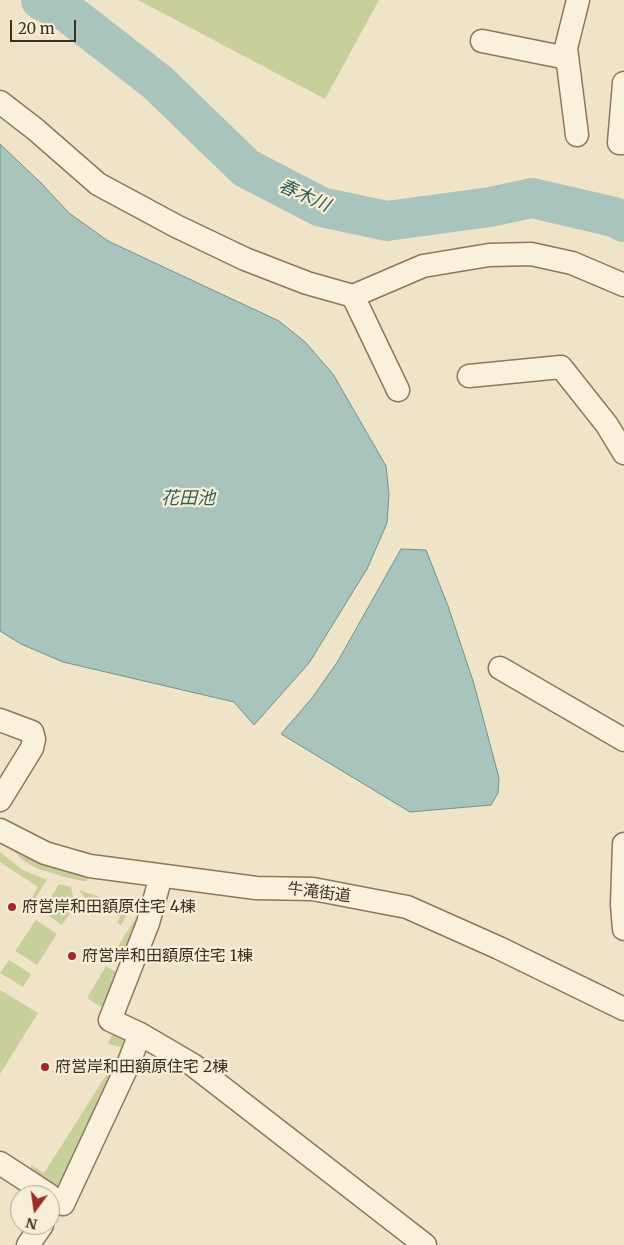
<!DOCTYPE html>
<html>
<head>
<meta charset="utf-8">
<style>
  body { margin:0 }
  #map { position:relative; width:624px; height:1245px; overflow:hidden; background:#f0e4c8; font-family:Merriweather,serif }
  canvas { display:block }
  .north { position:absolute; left:10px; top:1185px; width:50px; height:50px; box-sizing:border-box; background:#f7eed8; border:1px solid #ada18e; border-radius:50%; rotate:194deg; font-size:14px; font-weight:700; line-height:20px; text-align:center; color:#3d2e20 }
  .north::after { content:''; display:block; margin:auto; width:18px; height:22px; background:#9e2a2b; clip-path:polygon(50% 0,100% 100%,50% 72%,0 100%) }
  .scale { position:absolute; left:10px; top:20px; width:66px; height:22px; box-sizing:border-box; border:2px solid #3d2e20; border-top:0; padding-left:6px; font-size:15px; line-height:18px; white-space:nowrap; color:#3d2e20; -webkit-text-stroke:4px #f7eed8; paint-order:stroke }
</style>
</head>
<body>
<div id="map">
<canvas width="624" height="1245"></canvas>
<div class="north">N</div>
<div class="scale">20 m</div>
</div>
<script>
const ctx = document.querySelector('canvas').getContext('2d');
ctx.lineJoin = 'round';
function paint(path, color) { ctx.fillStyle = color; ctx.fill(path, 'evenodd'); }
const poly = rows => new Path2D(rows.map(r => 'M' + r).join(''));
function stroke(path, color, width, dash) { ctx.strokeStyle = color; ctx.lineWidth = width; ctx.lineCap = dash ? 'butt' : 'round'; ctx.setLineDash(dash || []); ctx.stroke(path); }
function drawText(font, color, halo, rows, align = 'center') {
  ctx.font = font + ' Merriweather,"Noto Sans JP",serif'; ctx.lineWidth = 4.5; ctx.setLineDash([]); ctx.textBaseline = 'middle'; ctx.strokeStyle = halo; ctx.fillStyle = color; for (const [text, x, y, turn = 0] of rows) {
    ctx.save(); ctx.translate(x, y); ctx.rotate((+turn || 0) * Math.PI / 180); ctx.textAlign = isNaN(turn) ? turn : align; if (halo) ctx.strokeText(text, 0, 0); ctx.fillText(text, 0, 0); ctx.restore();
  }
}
paint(poly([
  [138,0,379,0,325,99],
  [9,846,88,876,88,879,86,881,83,881,61,876,36,868,24,861],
  [0,852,23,870,47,880,31,905,28,903,38,887,0,862],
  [59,884,71,887,73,896,77,903,62,925,42,911],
  [79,890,100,897,130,910,121,925,117,923,120,917,94,901,91,906],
  [138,914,143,917,125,964,112,956],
  [36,920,57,934,37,965,15,951],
  [9,960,31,974,23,987,0,973],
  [106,966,121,975,106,1010,87,998],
  [0,990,38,1013,0,1074],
  [116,1034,124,1037,127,1048,62,1190,54,1192,30,1169,32,1165,44,1173,117,1058,121,1047,108,1044,111,1036]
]), '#c9cf9b');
const water = poly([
  [0,144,41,183,69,213,108,241,279,321,305,342,333,374,386,466,389,494,387,523,367,569,309,663,254,725,234,702,63,662,21,644,0,631,0,144],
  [401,549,426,550,448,606,474,684,499,778,498,793,491,805,410,812,281,734,312,698,338,661,401,549]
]);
paint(water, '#a9c4bc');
stroke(water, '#6f938a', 1);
stroke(poly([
  [41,0,67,12,157,82,246,168,321,207,387,221,490,207,532,198,614,217,624,222]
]), '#a9c4bc', 40);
const minor = poly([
  [482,41,567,58],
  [624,83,619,143,624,143],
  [0,102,35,129,98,184,176,226,245,259,307,283,353,296,423,266,489,255,531,254,572,263,624,285],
  [577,135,566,48,578,0],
  [353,296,398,390],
  [469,376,561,367,607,425,624,453],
  [500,668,624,740],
  [0,720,32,732,34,739,32,748,0,800],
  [0,830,45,853,90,866,256,888,313,889,407,907,499,948,624,1009],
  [624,844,622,904,624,929],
  [161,876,148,923,110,1020,140,1034,193,1065,425,1245],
  [0,1163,49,1195],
  [50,1196,63,1204,127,1067,140,1034],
  [28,1245,42,1225]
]);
stroke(minor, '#8d765c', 25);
stroke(minor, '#faf1dc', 22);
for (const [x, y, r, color] of [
  [12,907,5,"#9e2a2b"],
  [72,956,5,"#9e2a2b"],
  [45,1067,5,"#9e2a2b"]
]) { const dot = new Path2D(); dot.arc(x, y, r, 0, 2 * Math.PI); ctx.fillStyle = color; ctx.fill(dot); stroke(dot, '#f7eed8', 2); }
drawText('16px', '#3d2e20', '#f7eed8', [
  ["牛滝街道",319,893,7]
]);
drawText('16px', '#3d2e20', '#f7eed8', [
  ["府営岸和田額原住宅 4棟",22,907],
  ["府営岸和田額原住宅 1棟",82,956],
  ["府営岸和田額原住宅 2棟",55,1067]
], 'left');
drawText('italic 18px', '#2f5d5a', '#f7eed8', [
  ["春木川",304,196,24],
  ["花田池",188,499]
]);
</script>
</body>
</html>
